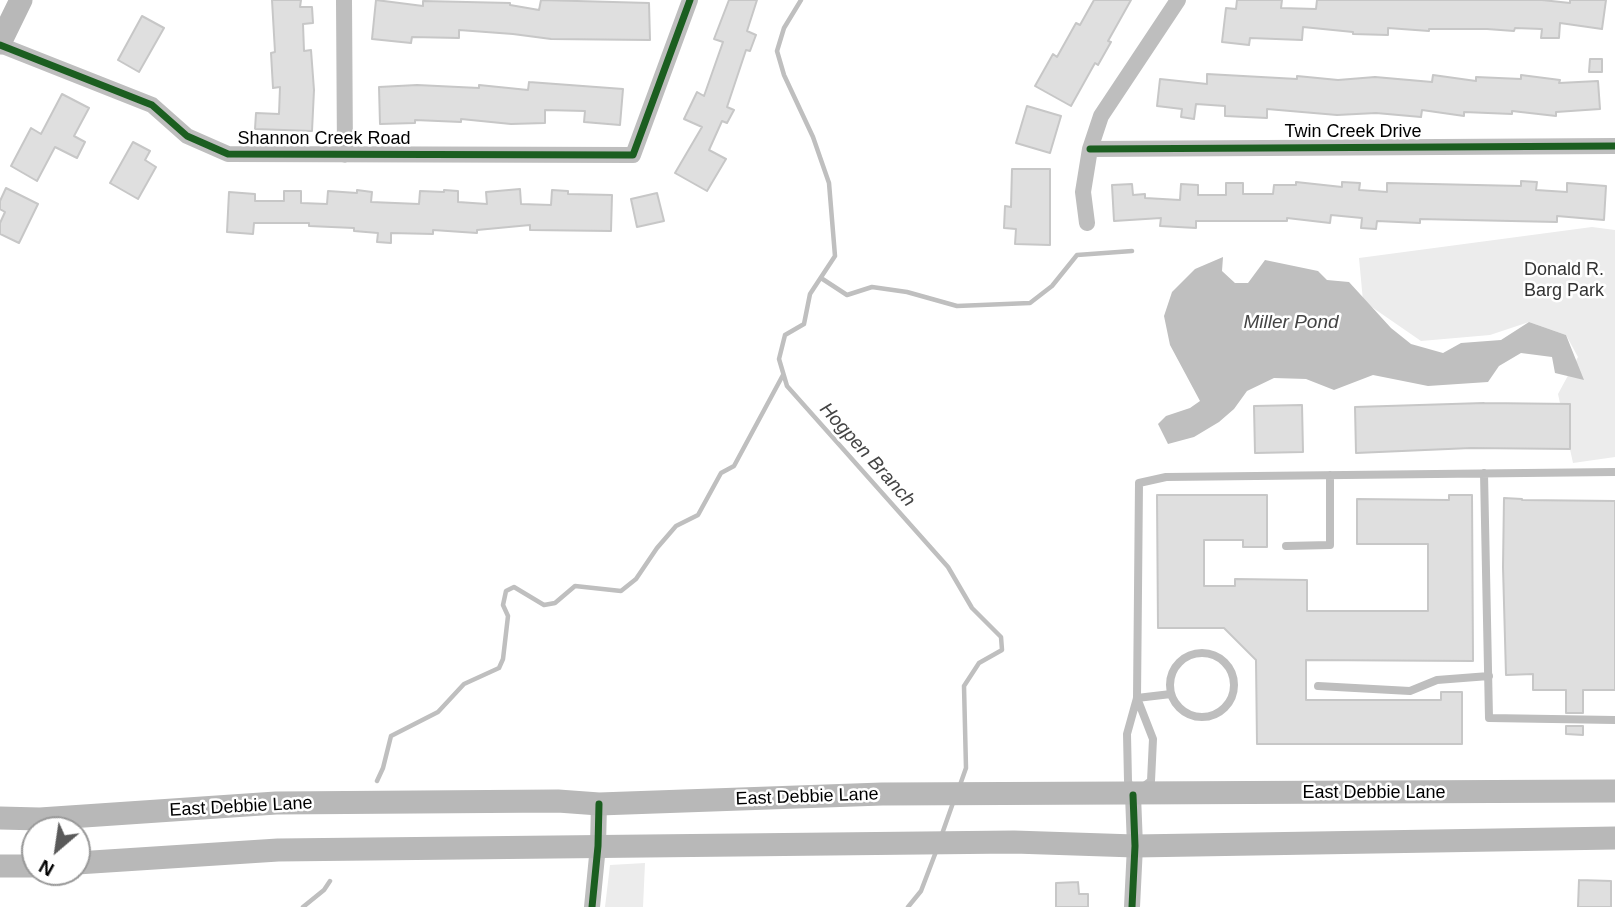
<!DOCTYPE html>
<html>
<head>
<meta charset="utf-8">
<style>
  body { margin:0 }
  #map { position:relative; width:1615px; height:907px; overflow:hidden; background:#fff; font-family:Helvetica,sans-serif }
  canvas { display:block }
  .north { position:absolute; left:21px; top:816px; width:70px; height:70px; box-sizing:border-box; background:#fff; border:2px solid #999; border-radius:50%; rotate:209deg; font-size:19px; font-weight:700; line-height:28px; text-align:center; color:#000 }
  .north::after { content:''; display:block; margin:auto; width:24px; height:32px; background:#595959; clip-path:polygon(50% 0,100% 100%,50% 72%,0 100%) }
</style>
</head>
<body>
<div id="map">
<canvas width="1615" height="907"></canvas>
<div class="north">N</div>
</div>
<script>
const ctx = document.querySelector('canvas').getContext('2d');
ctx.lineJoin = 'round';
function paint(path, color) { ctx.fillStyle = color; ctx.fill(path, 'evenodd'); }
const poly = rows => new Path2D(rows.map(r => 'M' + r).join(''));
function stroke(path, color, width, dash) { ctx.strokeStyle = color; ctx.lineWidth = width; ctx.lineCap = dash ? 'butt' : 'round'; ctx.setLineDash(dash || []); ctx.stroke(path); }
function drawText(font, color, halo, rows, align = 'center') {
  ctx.font = font + ' Helvetica,sans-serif'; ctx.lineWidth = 5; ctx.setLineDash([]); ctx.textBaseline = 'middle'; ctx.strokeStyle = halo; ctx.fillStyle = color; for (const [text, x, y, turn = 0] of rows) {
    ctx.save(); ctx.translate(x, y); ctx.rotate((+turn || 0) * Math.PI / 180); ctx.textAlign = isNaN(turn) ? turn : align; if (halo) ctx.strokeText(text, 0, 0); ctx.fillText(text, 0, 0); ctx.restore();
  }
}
paint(poly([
  [1592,227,1615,230,1615,457,1573,463,1558,394,1578,357,1566,335,1529,322,1490,335,1421,341,1363,301,1359,258],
  [645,863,643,907,605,907,610,865]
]), '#ececec');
paint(poly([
  [1223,257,1222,271,1235,283,1248,283,1265,260,1318,271,1327,280,1349,282,1391,328,1411,344,1443,353,1461,343,1501,340,1529,322,1566,335,1584,380,1555,373,1552,357,1521,353,1499,366,1488,382,1428,386,1373,375,1334,390,1306,379,1274,378,1247,391,1234,409,1219,422,1194,437,1168,444,1158,424,1166,416,1190,408,1200,401,1170,345,1164,316,1172,292,1195,269]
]), '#bfbfbf');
stroke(poly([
  [801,0,784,28,777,51,784,75,813,137,829,183,835,256,810,294,804,324,785,335,779,359,787,386,948,567,972,608,1001,637,1002,650,979,663,964,686,966,768,960,785],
  [821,278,847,295,872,287,907,292,957,306,1030,303,1052,286,1077,255,1132,251],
  [377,781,383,768,391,736,438,712,464,684,499,668,503,659,508,616,503,605,506,591,514,587,544,605,555,603,575,586,621,591,636,579,657,548,676,526,698,515,721,473,734,466,783,375],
  [942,834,954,800],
  [303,907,324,890,330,881],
  [908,907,921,891,937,849]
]), '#bfbfbf', 4.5);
const building = poly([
  [272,0,301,0,300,7,312,7,313,23,303,24,304,51,311,50,314,90,312,131,255,129,256,113,279,114,280,87,273,88,271,53,275,52,272,0],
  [376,0,423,6,423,1,510,3,510,5,539,10,541,0,649,3,650,40,551,39,513,34,459,30,459,38,412,37,411,43,372,39,376,0],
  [729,0,757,0,747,31,756,35,750,51,746,50,727,107,734,110,727,123,722,121,709,150,726,159,707,191,675,173,702,127,684,119,697,92,704,96,723,42,714,39,729,0],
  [1094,0,1131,0,1108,41,1111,42,1098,65,1095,63,1071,106,1035,86,1053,54,1057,57,1076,23,1080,25,1094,0],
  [1237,0,1282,0,1281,8,1316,9,1317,0,1542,0,1570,3,1570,0,1606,0,1602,29,1560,23,1559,38,1541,38,1542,29,1515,28,1514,31,1487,29,1429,29,1429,31,1388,28,1388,35,1353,34,1353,32,1303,27,1302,40,1250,38,1249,45,1222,42,1226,8,1236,9,1237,0],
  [142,16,164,28,139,72,118,60,142,16],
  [1590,59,1602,59,1602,72,1589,72,1590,59],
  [1207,74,1297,79,1297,76,1338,80,1375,77,1432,82,1433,75,1476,81,1476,77,1521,79,1521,75,1560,80,1559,83,1598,81,1600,109,1556,112,1556,116,1512,111,1512,114,1464,112,1464,116,1422,110,1421,117,1376,113,1337,115,1267,109,1267,118,1225,116,1225,106,1196,104,1194,119,1181,117,1182,109,1157,106,1160,79,1207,84,1207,74],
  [529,82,623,89,620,125,584,122,585,111,545,110,545,123,511,124,461,119,461,122,415,120,415,123,380,124,379,87,417,85,479,88,479,85,528,90,529,82],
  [62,94,89,108,74,136,85,142,77,158,55,147,37,181,11,166,31,128,41,134,62,94],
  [1027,106,1061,116,1050,153,1016,143,1027,106],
  [133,142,150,151,145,160,156,167,138,199,110,183,133,142],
  [1012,169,1050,169,1050,245,1015,244,1016,229,1004,228,1005,206,1011,207,1012,169],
  [1521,181,1537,182,1536,190,1567,192,1567,183,1606,186,1604,220,1557,216,1557,222,1420,219,1420,223,1377,221,1376,229,1361,228,1362,218,1331,215,1330,223,1287,218,1287,221,1196,221,1196,228,1160,226,1161,218,1114,221,1112,185,1132,184,1133,195,1145,194,1145,198,1180,200,1181,184,1198,185,1198,195,1226,195,1226,183,1243,183,1243,194,1273,194,1274,185,1296,185,1296,182,1342,187,1342,182,1360,183,1359,190,1387,192,1387,183,1521,186,1521,181],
  [6,188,38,204,19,243,0,234,0,223,5,212,0,209,0,201,6,188],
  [520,189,521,204,551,205,552,190,568,191,568,194,612,195,611,231,530,230,530,225,477,230,477,233,433,230,433,234,391,233,391,243,377,242,378,233,354,231,354,228,309,226,309,223,254,223,253,234,227,232,229,192,255,194,255,201,284,201,284,191,301,191,301,203,327,204,328,191,357,193,357,190,372,192,371,202,419,204,420,191,444,192,444,190,458,191,458,202,487,204,486,192,520,189],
  [657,193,664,221,637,227,631,199,657,193],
  [1484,403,1570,404,1570,449,1471,448,1356,453,1355,407,1484,403],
  [1302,405,1303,452,1255,453,1254,406,1302,405],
  [1157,495,1267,495,1267,547,1243,547,1243,540,1204,540,1204,586,1235,586,1235,579,1307,580,1307,611,1428,611,1428,544,1357,544,1357,499,1449,500,1449,495,1472,495,1473,661,1306,660,1306,700,1441,700,1441,692,1462,692,1462,744,1257,744,1256,660,1224,628,1158,628,1157,495],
  [1504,498,1522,499,1522,500,1615,501,1615,690,1583,690,1583,713,1566,713,1566,690,1533,690,1533,674,1506,675,1503,567,1504,498],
  [1566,726,1583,726,1583,735,1566,734,1566,726],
  [1579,880,1611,881,1611,907,1578,907,1579,880],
  [1078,882,1079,894,1088,894,1088,907,1056,907,1056,883,1078,882]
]);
paint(building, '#dfdfdf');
stroke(building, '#c7c7c7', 2);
stroke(poly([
  [1484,473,1489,718,1615,720],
  [1286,546,1330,545,1330,475],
  '1170 685a32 32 0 1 1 64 0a32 32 0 1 1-64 0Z',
  [1318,686,1410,691,1437,680,1489,676],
  [1137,698,1153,739,1151,781,1143,787],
  [1137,698,1171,694],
  [1132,792,1128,781,1127,734,1137,698,1139,483,1166,477,1615,472]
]), '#bebebe', 8);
stroke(poly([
  [344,0,345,155],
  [0,45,152,105,187,136,228,154,633,155,690,0],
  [1090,149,1615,146],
  [1087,223,1083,192,1090,149,1101,116,1178,0],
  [592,907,598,846,599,804],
  [1132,907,1135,846,1133,795]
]), '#bebebe', 16);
stroke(poly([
  [0,43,21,0],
  [0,818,40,819,276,803,558,801,599,804,882,794,1615,791],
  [77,863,278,850,1014,842,1135,846,1615,838],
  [0,866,35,866]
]), '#b8b8b8', 23);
stroke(poly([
  [0,45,152,105,187,136,228,154,633,155,690,0],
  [1090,149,1615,146],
  [592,907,598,846,599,804],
  [1132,907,1135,846,1133,795]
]), '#1b5e20', 7);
drawText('18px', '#000', '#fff', [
  ["Twin Creek Drive",1353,132],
  ["Shannon Creek Road",324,139],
  ["East Debbie Lane",1374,793],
  ["East Debbie Lane",807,797,-2],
  ["East Debbie Lane",241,807,-3]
]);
drawText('18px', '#333', '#fff', [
  ["Donald R.",1564,270],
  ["Barg Park",1564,291]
]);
drawText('italic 19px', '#444', '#fff', [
  ["Miller Pond",1291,323],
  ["Hogpen Branch",867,455,48]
]);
</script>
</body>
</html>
